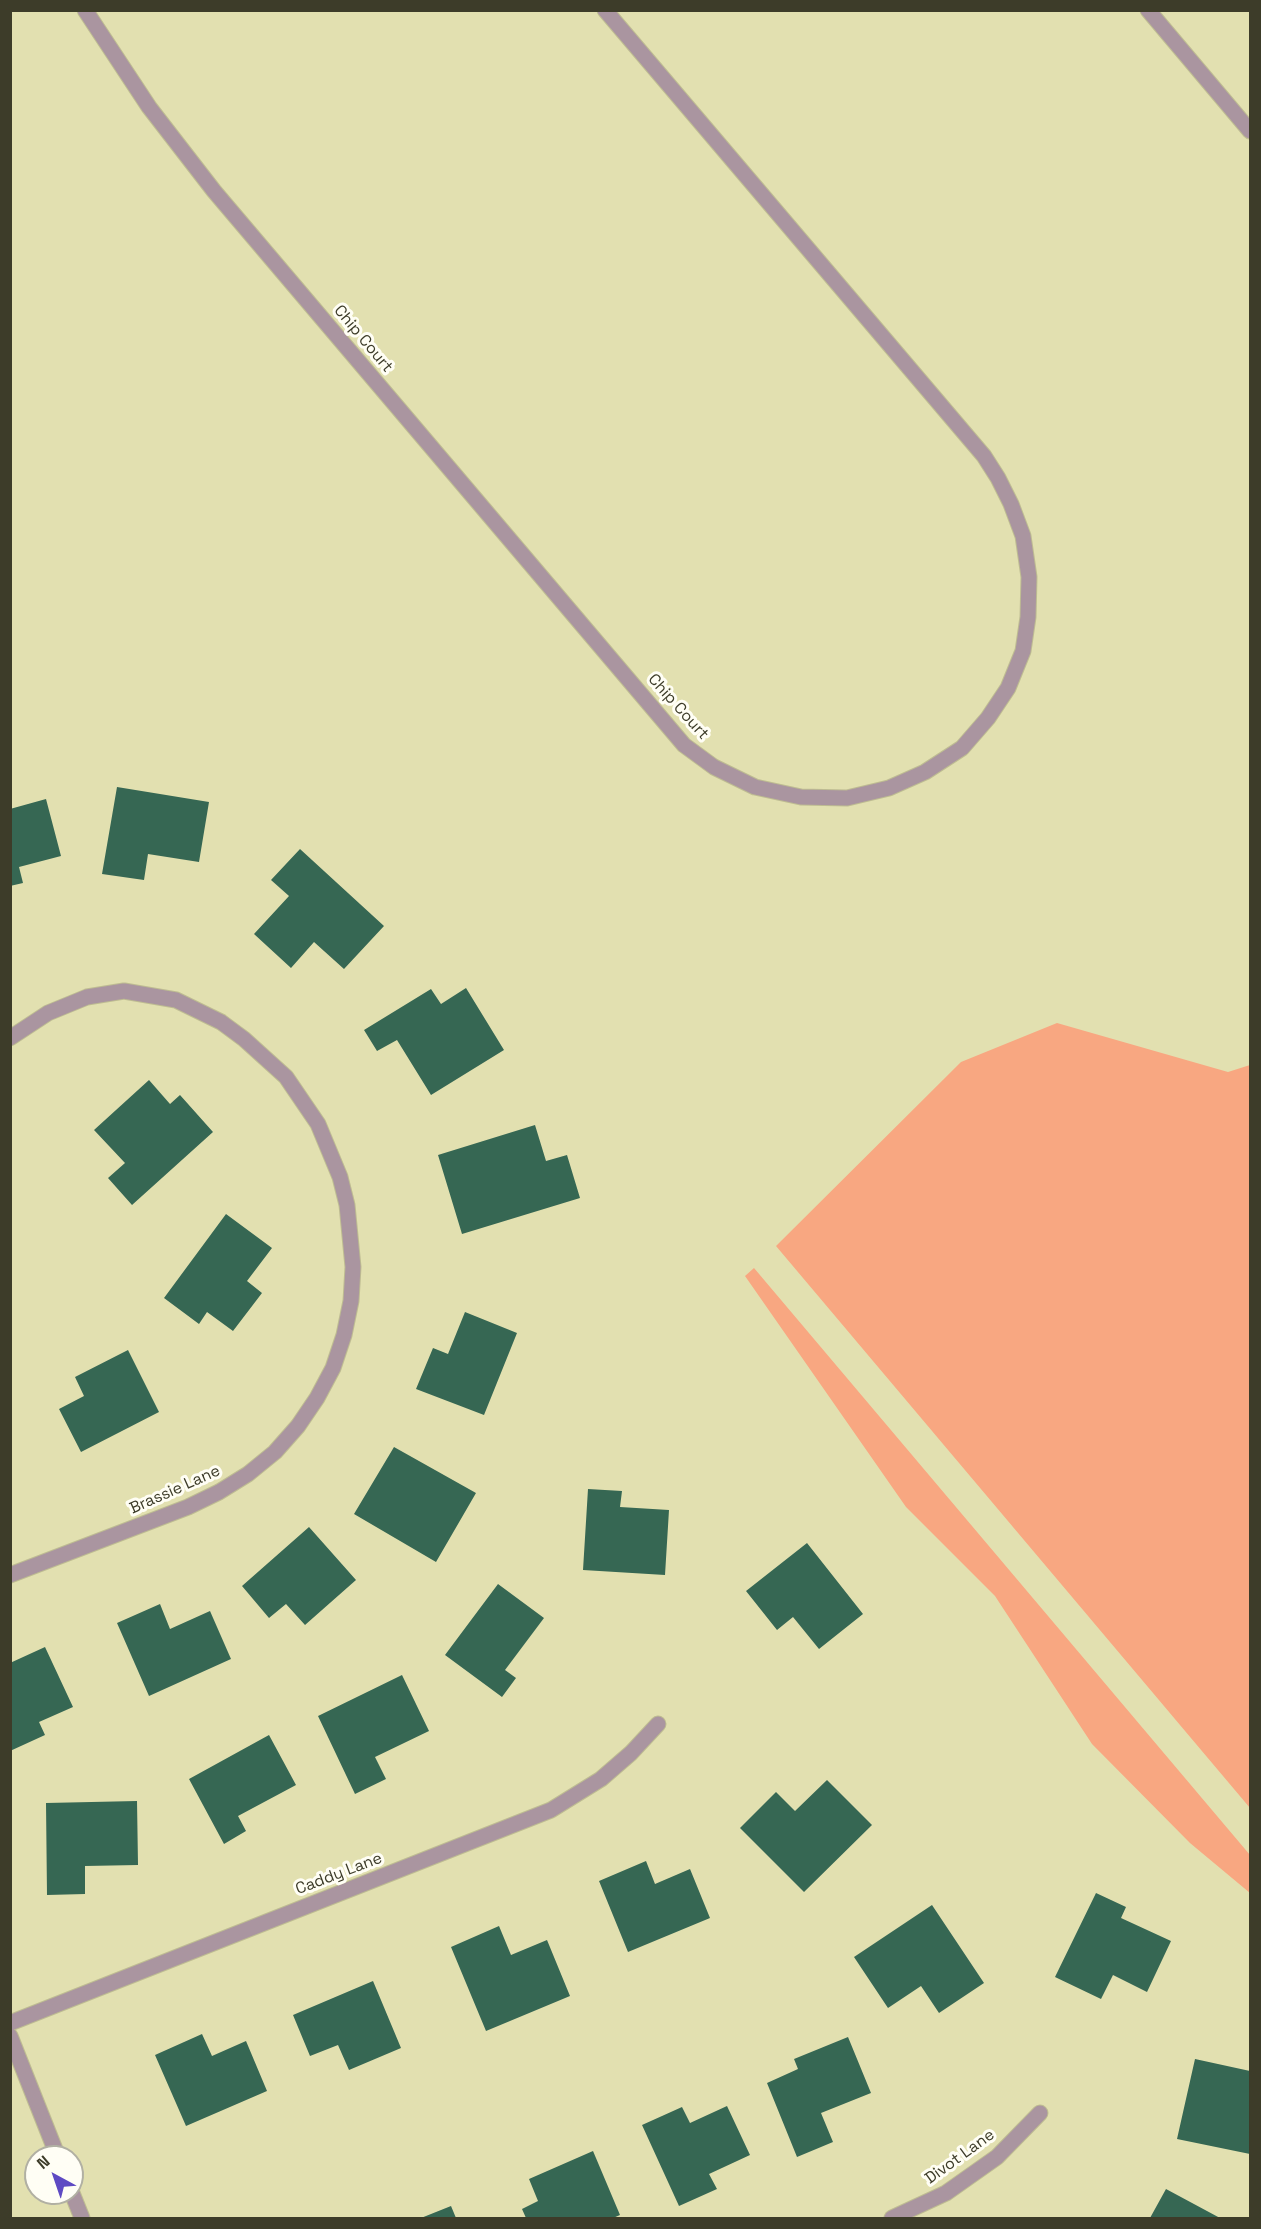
<!DOCTYPE html>
<html>
<head>
<meta charset="utf-8">
<style>
  body { margin:0 }
  #map { position:relative; width:1261px; height:2229px; overflow:hidden; background:#e2e0b0; font-family:"Space Grotesk",sans-serif }
  canvas { display:block }
  .frame { position:absolute; inset:0; border:12px solid #3d3c29; pointer-events:none }
  .north { position:absolute; left:24px; top:2145px; width:60px; height:60px; box-sizing:border-box; background:#fffef5; border:2px solid #b1b0a3; border-radius:50%; rotate:320deg; font-size:16px; font-weight:700; line-height:24px; text-align:center; color:#3d3c29 }
  .north::after { content:''; display:block; margin:auto; width:21px; height:27px; background:#5e4ac3; clip-path:polygon(50% 0,100% 100%,50% 72%,0 100%) }
</style>
</head>
<body>
<div id="map">
<canvas width="1261" height="2229"></canvas>
<div class="frame"></div>
<div class="north">N</div>
</div>
<script>
const ctx = document.querySelector('canvas').getContext('2d');
ctx.lineJoin = 'round';
function paint(path, color) { ctx.fillStyle = color; ctx.fill(path, 'evenodd'); }
const poly = rows => new Path2D(rows.map(r => 'M' + r).join(''));
function stroke(path, color, width, dash) { ctx.strokeStyle = color; ctx.lineWidth = width; ctx.lineCap = dash ? 'butt' : 'round'; ctx.setLineDash(dash || []); ctx.stroke(path); }
function drawText(font, color, halo, rows, align = 'center') {
  ctx.font = font + ' "Space Grotesk",sans-serif'; ctx.lineWidth = 6; ctx.setLineDash([]); ctx.textBaseline = 'middle'; ctx.strokeStyle = halo; ctx.fillStyle = color; for (const [text, x, y, turn = 0] of rows) {
    ctx.save(); ctx.translate(x, y); ctx.rotate((+turn || 0) * Math.PI / 180); ctx.textAlign = isNaN(turn) ? turn : align; if (halo) ctx.strokeText(text, 0, 0); ctx.fillText(text, 0, 0); ctx.restore();
  }
}
paint(poly([
  [1057,1023,1228,1072,1250,1065,1250,1808,776,1246,961,1062],
  [754,1268,1250,1855,1250,1893,1190,1843,1092,1744,995,1596,906,1507,745,1276]
]), '#f8a781');
paint(poly([
  [117,787,209,802,199,862,148,854,144,880,102,874],
  [46,799,61,856,19,867,23,883,10,886,10,809],
  [300,849,384,926,344,969,314,942,291,968,254,934,289,896,271,880],
  [466,988,504,1050,431,1095,397,1040,377,1051,364,1030,431,989,441,1004],
  [149,1080,170,1104,180,1095,213,1132,132,1205,108,1178,125,1163,94,1130],
  [535,1125,546,1161,567,1155,580,1198,462,1234,438,1155],
  [226,1214,272,1248,247,1281,262,1293,233,1331,207,1312,199,1324,164,1298],
  [465,1312,517,1333,484,1415,416,1389,433,1348,448,1354],
  [128,1350,159,1412,81,1452,59,1409,84,1396,75,1377],
  [394,1447,476,1493,436,1562,354,1514],
  [588,1489,622,1491,620,1507,669,1510,665,1575,583,1570],
  [309,1527,356,1580,305,1625,286,1604,269,1618,242,1586],
  [807,1543,863,1614,819,1649,793,1617,777,1630,746,1591],
  [498,1584,544,1618,505,1670,516,1678,502,1697,445,1655],
  [160,1604,170,1629,210,1611,231,1659,149,1696,117,1623],
  [45,1647,73,1707,39,1722,45,1735,10,1751,10,1663],
  [402,1675,429,1731,375,1757,386,1779,355,1794,318,1716],
  [269,1735,296,1785,238,1816,246,1831,224,1844,189,1779],
  [827,1780,872,1825,804,1892,740,1828,776,1792,795,1811],
  [137,1801,138,1865,85,1866,85,1894,47,1895,46,1803],
  [646,1861,655,1884,690,1869,710,1918,628,1952,599,1881],
  [1096,1893,1126,1907,1121,1918,1171,1941,1147,1992,1113,1975,1101,1999,1055,1977],
  [932,1905,984,1983,939,2013,921,1986,888,2008,854,1957],
  [499,1926,511,1955,547,1940,570,1996,486,2031,451,1947],
  [373,1981,401,2048,349,2070,338,2045,310,2056,293,2015],
  [202,2034,212,2056,246,2041,267,2091,186,2126,155,2055],
  [848,2037,871,2093,821,2113,833,2142,797,2157,767,2083,798,2069,794,2059],
  [1195,2059,1250,2071,1250,2154,1177,2139],
  [727,2106,750,2155,709,2174,717,2189,679,2206,642,2125,682,2107,690,2123],
  [593,2151,620,2215,613,2218,526,2218,522,2209,538,2201,529,2179],
  [1166,2189,1220,2218,1150,2218],
  [451,2206,456,2218,421,2218]
]), '#366753');
const minor = poly([
  [85,10,149,107,214,191,684,745,714,767,755,787,801,797,847,798,889,788,925,772,962,748,988,718,1008,688,1023,651,1028,617,1029,577,1023,536,1011,504,998,478,984,456,605,10],
  [1148,10,1250,131],
  [10,1038,48,1013,87,997,124,991,176,1000,221,1022,244,1039,286,1077,318,1124,340,1177,347,1205,353,1267,351,1301,344,1335,333,1368,317,1398,298,1426,275,1452,248,1474,219,1492,188,1507,10,1575],
  [10,2023,551,1810,601,1779,631,1753,658,1724],
  [892,2218,946,2193,997,2157,1040,2113]
]);
const tertiary = poly([
  [10,2036,58,2157],
  [72,2193,82,2218]
]);
stroke(minor, '#bebc92', 17);
stroke(tertiary, '#bebc92', 17);
stroke(minor, '#aa95a0', 15);
stroke(tertiary, '#aa95a0', 15);
drawText('16px', '#3d3c29', '#fffef5', [
  ["Chip Court",363,339,50],
  ["Chip Court",678,707,48],
  ["Brassie Lane",175,1490,-24],
  ["Caddy Lane",339,1874,-21],
  ["Divot Lane",960,2157,-36]
]);
</script>
</body>
</html>
